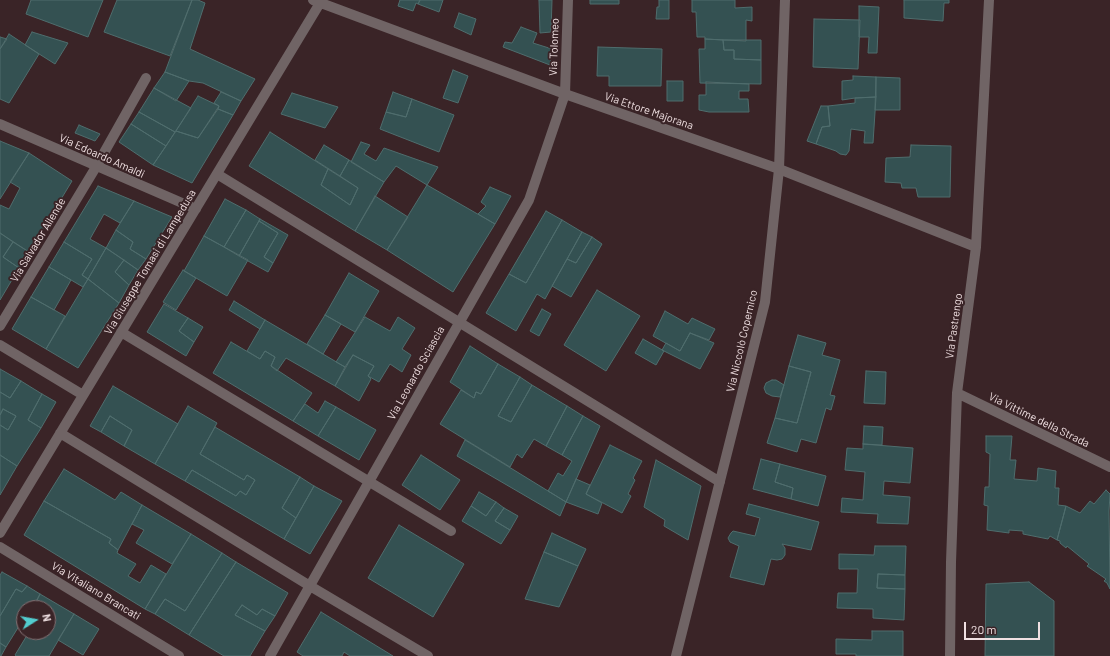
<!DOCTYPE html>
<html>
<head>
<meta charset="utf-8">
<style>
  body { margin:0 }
  #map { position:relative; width:1110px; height:656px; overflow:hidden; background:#3a2427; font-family:Barlow,sans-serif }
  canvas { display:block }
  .north { position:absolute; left:16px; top:600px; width:40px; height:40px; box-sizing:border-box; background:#3a2427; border:1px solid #836f72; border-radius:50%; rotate:79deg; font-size:11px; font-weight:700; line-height:16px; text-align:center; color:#f0e0e2 }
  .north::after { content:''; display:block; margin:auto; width:14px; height:18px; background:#52cdcf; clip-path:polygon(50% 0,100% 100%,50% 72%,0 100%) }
  .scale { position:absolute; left:964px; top:622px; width:76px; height:18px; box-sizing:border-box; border:2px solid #f0e0e2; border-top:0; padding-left:5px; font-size:12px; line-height:14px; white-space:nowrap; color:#f0e0e2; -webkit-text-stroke:3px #3a2427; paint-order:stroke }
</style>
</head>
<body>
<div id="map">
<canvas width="1110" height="656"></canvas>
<div class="north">N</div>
<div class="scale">20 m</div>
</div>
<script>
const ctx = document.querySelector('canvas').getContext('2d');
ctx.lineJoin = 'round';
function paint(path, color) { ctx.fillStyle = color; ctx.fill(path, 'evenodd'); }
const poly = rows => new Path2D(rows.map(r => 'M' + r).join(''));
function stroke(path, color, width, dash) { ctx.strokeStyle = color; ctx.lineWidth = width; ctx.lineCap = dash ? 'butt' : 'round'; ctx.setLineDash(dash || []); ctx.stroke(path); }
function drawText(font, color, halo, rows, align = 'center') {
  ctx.font = font + ' Barlow,sans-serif'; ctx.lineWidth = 4; ctx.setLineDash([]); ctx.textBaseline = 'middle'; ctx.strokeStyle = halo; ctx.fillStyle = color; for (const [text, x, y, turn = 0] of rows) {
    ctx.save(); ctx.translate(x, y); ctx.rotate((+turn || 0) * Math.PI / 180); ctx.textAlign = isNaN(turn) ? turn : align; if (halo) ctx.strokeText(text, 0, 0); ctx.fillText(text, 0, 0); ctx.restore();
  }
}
const building = poly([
  [31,0,103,0,88,37,26,14,31,0],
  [117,0,192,0,170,56,104,32,117,0],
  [192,0,198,0,205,3,190,49,255,79,241,101,203,83,189,81,165,72,192,0],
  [400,0,420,0,418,4,416,3,413,11,398,6,400,0],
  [420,0,443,0,439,12,418,4,420,0],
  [539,0,552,0,551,32,540,33,539,0],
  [590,0,619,0,619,4,590,4,590,0],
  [659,0,669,0,669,19,656,19,657,7,659,7,659,0],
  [692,0,735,0,735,8,752,7,752,21,746,20,746,41,705,39,705,37,697,37,696,12,692,12,692,0],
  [904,0,949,0,949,3,944,3,943,21,904,18,904,0],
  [859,6,879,7,877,53,868,53,869,37,859,37,859,6],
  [459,13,476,19,471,35,454,27,459,13],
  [814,19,860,20,858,69,813,67,814,19],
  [521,27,537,33,533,43,552,49,550,65,503,47,505,42,512,43,521,27],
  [32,32,68,43,55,64,25,45,32,32],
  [9,34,39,54,9,103,0,99,0,49,9,34],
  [0,37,7,39,0,49,0,37],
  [705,39,723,40,724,50,734,50,734,59,761,60,761,84,700,83,699,49,705,49,705,39],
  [723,40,761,40,761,60,734,59,734,50,724,50,723,40],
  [598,47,662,49,661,86,609,86,609,76,597,76,598,47],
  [453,70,468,76,458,103,443,98,453,70],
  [165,72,189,81,176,101,154,88,165,72],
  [853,76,876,77,876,97,855,98,842,100,842,81,853,80,853,76],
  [876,77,900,78,900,110,875,110,876,77],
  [667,81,683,81,683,101,667,101,667,81],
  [706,82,749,84,749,91,739,91,739,99,748,99,749,112,709,112,699,110,699,95,706,95,706,82],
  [154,88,191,108,175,132,139,112,154,88],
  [221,92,241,101,233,115,218,109,219,106,214,103,221,92],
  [393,92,412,99,406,117,386,112,393,92],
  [292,93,338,107,325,128,281,114,292,93],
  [198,96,219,106,198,138,176,131,198,96],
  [876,97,873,143,864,143,865,131,851,129,849,151,846,155,840,154,836,151,816,144,822,127,830,126,828,106,855,103,855,98,876,97],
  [412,99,454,115,439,152,380,129,386,112,406,117,412,99],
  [821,106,828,106,830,126,822,127,816,144,807,141,821,106],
  [218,109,233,115,192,183,153,165,176,131,198,138,218,109],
  [139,112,175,132,166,146,131,124,139,112],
  [131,124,166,146,153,165,119,142,131,124],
  [79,125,100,134,95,141,75,133,79,125],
  [270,132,328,169,321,185,350,205,358,188,340,176,349,160,384,182,355,231,249,166,270,132],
  [0,141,29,153,0,199,0,141],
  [361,142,370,145,364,154,376,161,384,148,438,167,427,185,396,166,384,182,351,162,361,142],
  [324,145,349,160,340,176,315,160,324,145],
  [911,145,951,146,950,197,918,197,916,188,902,188,901,183,885,182,886,158,910,157,911,145],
  [29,153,72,181,29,252,0,233,0,205,9,209,20,188,10,182,29,153],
  [328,169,358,188,350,205,321,185,328,169],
  [427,185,495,224,453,292,387,250,427,185],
  [98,186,134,201,120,223,104,214,90,239,106,248,88,279,82,275,92,259,64,242,98,186],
  [490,187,511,196,495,224,478,214,486,206,481,202,490,187],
  [375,196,408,217,387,250,355,231,375,196],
  [225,199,246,210,224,247,204,236,225,199],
  [134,201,172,217,146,259,130,249,133,242,116,230,134,201],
  [246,210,260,219,239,256,224,247,246,210],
  [546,211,562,220,526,283,509,274,546,211],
  [260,219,288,235,273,263,264,257,278,233,259,221,260,219],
  [562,220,582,232,545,299,537,294,516,331,486,313,509,274,526,283,562,220],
  [259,221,278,233,264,257,273,263,268,272,239,256,259,221],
  [116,230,133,242,130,249,146,259,138,270,106,248,116,230],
  [582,232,592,237,576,263,567,259,582,232],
  [0,233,13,242,3,257,19,268,0,300,0,233],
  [204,236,248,260,227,296,184,271,204,236],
  [592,237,602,244,571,297,552,286,567,259,576,263,592,237],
  [13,242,29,252,19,268,3,257,13,242],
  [64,242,92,259,82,275,88,279,83,287,49,267,64,242],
  [106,248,124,260,115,272,129,285,119,303,88,279,106,248],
  [124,260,138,270,129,285,115,272,124,260],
  [49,267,71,280,54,310,31,297,49,267],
  [183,270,196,278,176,310,163,302,183,270],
  [349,273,379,291,355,332,325,315,349,273],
  [88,279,119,303,78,368,46,349,88,279],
  [597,290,640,316,606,371,564,345,597,290],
  [31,297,65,316,46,349,12,329,31,297],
  [234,301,265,320,260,329,229,310,234,301],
  [164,304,188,318,179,331,194,342,186,356,147,332,164,304],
  [542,309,551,314,539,336,530,331,542,309],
  [665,311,688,324,692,318,715,329,709,340,690,333,680,351,653,336,665,311],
  [325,315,341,324,323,354,307,344,325,315],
  [365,317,390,331,398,317,415,328,402,349,411,355,402,372,390,364,379,382,368,376,374,366,353,355,345,367,336,362,365,317],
  [188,318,203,327,194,342,179,331,188,318],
  [265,320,345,367,335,386,286,358,277,371,271,366,275,357,265,351,260,359,247,351,265,320],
  [690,333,714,343,700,369,662,350,666,343,680,351,690,333],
  [798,335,826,343,822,355,840,360,830,395,835,396,831,410,826,408,816,443,801,439,797,452,767,443,775,418,797,423,811,372,789,366,798,335],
  [643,339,664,351,656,365,635,353,643,339],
  [231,342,260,359,265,351,275,357,271,366,312,393,293,421,213,373,231,342],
  [470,346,498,364,481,394,476,392,474,398,450,382,470,346],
  [353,355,374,366,368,376,371,379,359,401,335,386,353,355],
  [498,364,520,377,498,416,511,422,532,385,567,406,546,446,534,439,522,458,517,454,510,467,440,424,461,390,474,398,476,392,481,394,498,364],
  [789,366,811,372,797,423,775,418,789,366],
  [0,369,21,381,10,398,0,392,0,369],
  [866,371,886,372,885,404,864,403,866,371],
  [520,377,532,385,511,422,498,416,520,377],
  [772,380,776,380,784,385,780,397,772,396,766,393,764,388,766,383,772,380],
  [21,381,42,394,28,420,41,428,17,466,0,455,0,425,8,430,16,416,3,409,0,415,0,392,10,398,21,381],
  [113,386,178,424,155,464,124,446,132,430,110,416,101,432,90,426,113,386],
  [42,394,56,402,41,428,28,420,42,394],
  [325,401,336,407,318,436,293,421,305,404,318,413,325,401],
  [188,406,217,423,200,454,244,480,247,475,255,480,246,495,240,491,236,496,192,470,185,481,155,464,188,406],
  [567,406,583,416,562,455,546,446,567,406],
  [336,407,376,430,359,460,318,436,336,407],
  [3,409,16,416,8,430,0,425,0,415,3,409],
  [110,416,132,430,124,446,101,432,110,416],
  [583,416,600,426,566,502,548,491,558,473,563,476,572,461,562,455,583,416],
  [864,426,883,427,882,445,863,444,864,426],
  [215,427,300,477,282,508,296,518,284,539,185,481,192,470,236,496,240,491,246,495,255,480,247,475,244,480,200,454,215,427],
  [986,436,1012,436,1010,460,1016,460,1014,479,1037,481,1038,468,1056,471,1055,488,1059,488,1058,505,1066,506,1057,540,1050,536,1048,539,1023,534,1023,531,1009,530,1009,533,987,530,988,506,984,505,985,487,989,487,990,454,986,452,986,436],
  [465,440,566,502,560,516,457,456,465,440],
  [863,444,913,448,910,483,884,481,883,495,910,497,908,524,877,523,878,514,841,512,842,498,863,500,865,472,845,470,847,448,863,449,863,444],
  [610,445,642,461,633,478,635,480,628,494,631,496,622,513,586,494,610,445],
  [0,455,17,466,0,495,0,455],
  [421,455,460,480,440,510,402,485,421,455],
  [761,459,780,464,775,482,793,488,791,499,753,489,761,459],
  [656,460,701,486,688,540,664,526,665,520,644,507,656,460],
  [780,464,826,476,818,506,791,499,793,488,775,482,780,464],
  [64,469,115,500,121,492,142,505,118,550,109,543,111,539,44,501,64,469],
  [300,477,314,486,296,518,282,508,300,477],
  [576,479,590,485,586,494,602,503,598,514,566,502,576,479],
  [314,486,342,501,310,554,284,539,314,486],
  [1106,490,1110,494,1109,511,1110,589,1107,583,1104,581,1106,579,1087,566,1089,564,1067,546,1066,548,1060,543,1060,541,1057,540,1066,506,1080,513,1090,501,1094,504,1106,490],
  [479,492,496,502,486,516,471,506,479,492],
  [44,501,111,539,109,543,118,550,117,553,136,564,128,576,140,583,151,565,166,574,145,609,24,535,44,501],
  [496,502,504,508,495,521,510,530,501,544,462,521,471,506,486,516,496,502],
  [749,504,819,522,811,550,782,544,785,548,785,555,782,559,777,560,771,559,764,585,730,577,739,546,730,542,728,538,731,533,733,531,755,536,760,518,746,514,749,504],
  [142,505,191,534,172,564,136,543,144,530,132,524,142,505],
  [504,508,518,516,510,530,495,521,504,508],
  [399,525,464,564,433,617,368,578,399,525],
  [552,533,586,549,578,566,544,552,552,533],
  [191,534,222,553,185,611,165,599,155,614,145,609,191,534],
  [875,546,906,546,905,575,878,574,877,588,905,589,904,620,873,618,873,609,837,608,838,593,857,593,858,569,839,569,839,554,874,555,875,546],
  [544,552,578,566,559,607,525,599,544,552],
  [222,553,236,562,189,635,155,614,165,599,185,611,222,553],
  [236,562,288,593,275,616,262,609,257,615,242,605,235,615,265,631,250,656,224,656,189,635,236,562],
  [2,572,27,586,22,592,16,589,0,616,0,575,2,572],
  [878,574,905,575,905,589,877,588,878,574],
  [1029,582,1054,601,1054,656,985,656,986,584,1029,582],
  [27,586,40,594,35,604,42,608,24,608,24,618,6,647,0,643,0,616,16,589,22,592,27,586],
  [40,594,74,614,49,656,16,656,15,655,29,632,48,632,48,608,42,608,35,604,40,594],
  [242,605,257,615,262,609,275,616,265,631,235,615,242,605],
  [321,612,393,656,350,656,344,652,342,656,303,656,297,652,321,612],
  [74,614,99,629,83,655,58,640,74,614],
  [872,631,903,631,903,656,856,656,856,654,836,654,836,639,872,640,872,631],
  [0,643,6,647,1,656,0,656,0,643]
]);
paint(building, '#345152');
stroke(building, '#4f6d6d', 1);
stroke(poly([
  [313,0,565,94,779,169,976,247],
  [0,124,196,209],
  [217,174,720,482],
  [0,326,96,167,146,78],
  [121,332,451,531],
  [0,345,83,395],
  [957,393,1110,467],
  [60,433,310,586,428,656],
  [0,533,320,3],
  [0,547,179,656],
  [270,656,529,200,565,94,568,0],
  [676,656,765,302,779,169,785,0],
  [950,656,951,562,957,393,976,247,989,0]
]), '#706465', 10);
drawText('11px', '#f0e0e2', '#3a2427', [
  ["Via Tolomeo",554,47,-88],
  ["Via Ettore Majorana",649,111,19],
  ["Via Edoardo Amaldi",102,156,24],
  ["Via Salvador Allende",38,240,-59],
  ["Via Giuseppe Tomasi di Lampedusa",150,262,-59],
  ["Via Pastrengo",954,326,-82],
  ["Via Niccolò Copernico",742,341,-77],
  ["Via Leonardo Sciascia",416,373,-61],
  ["Via Vittime della Strada",1039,420,26],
  ["Via Vitaliano Brancati",96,591,31]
]);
</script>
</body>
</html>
